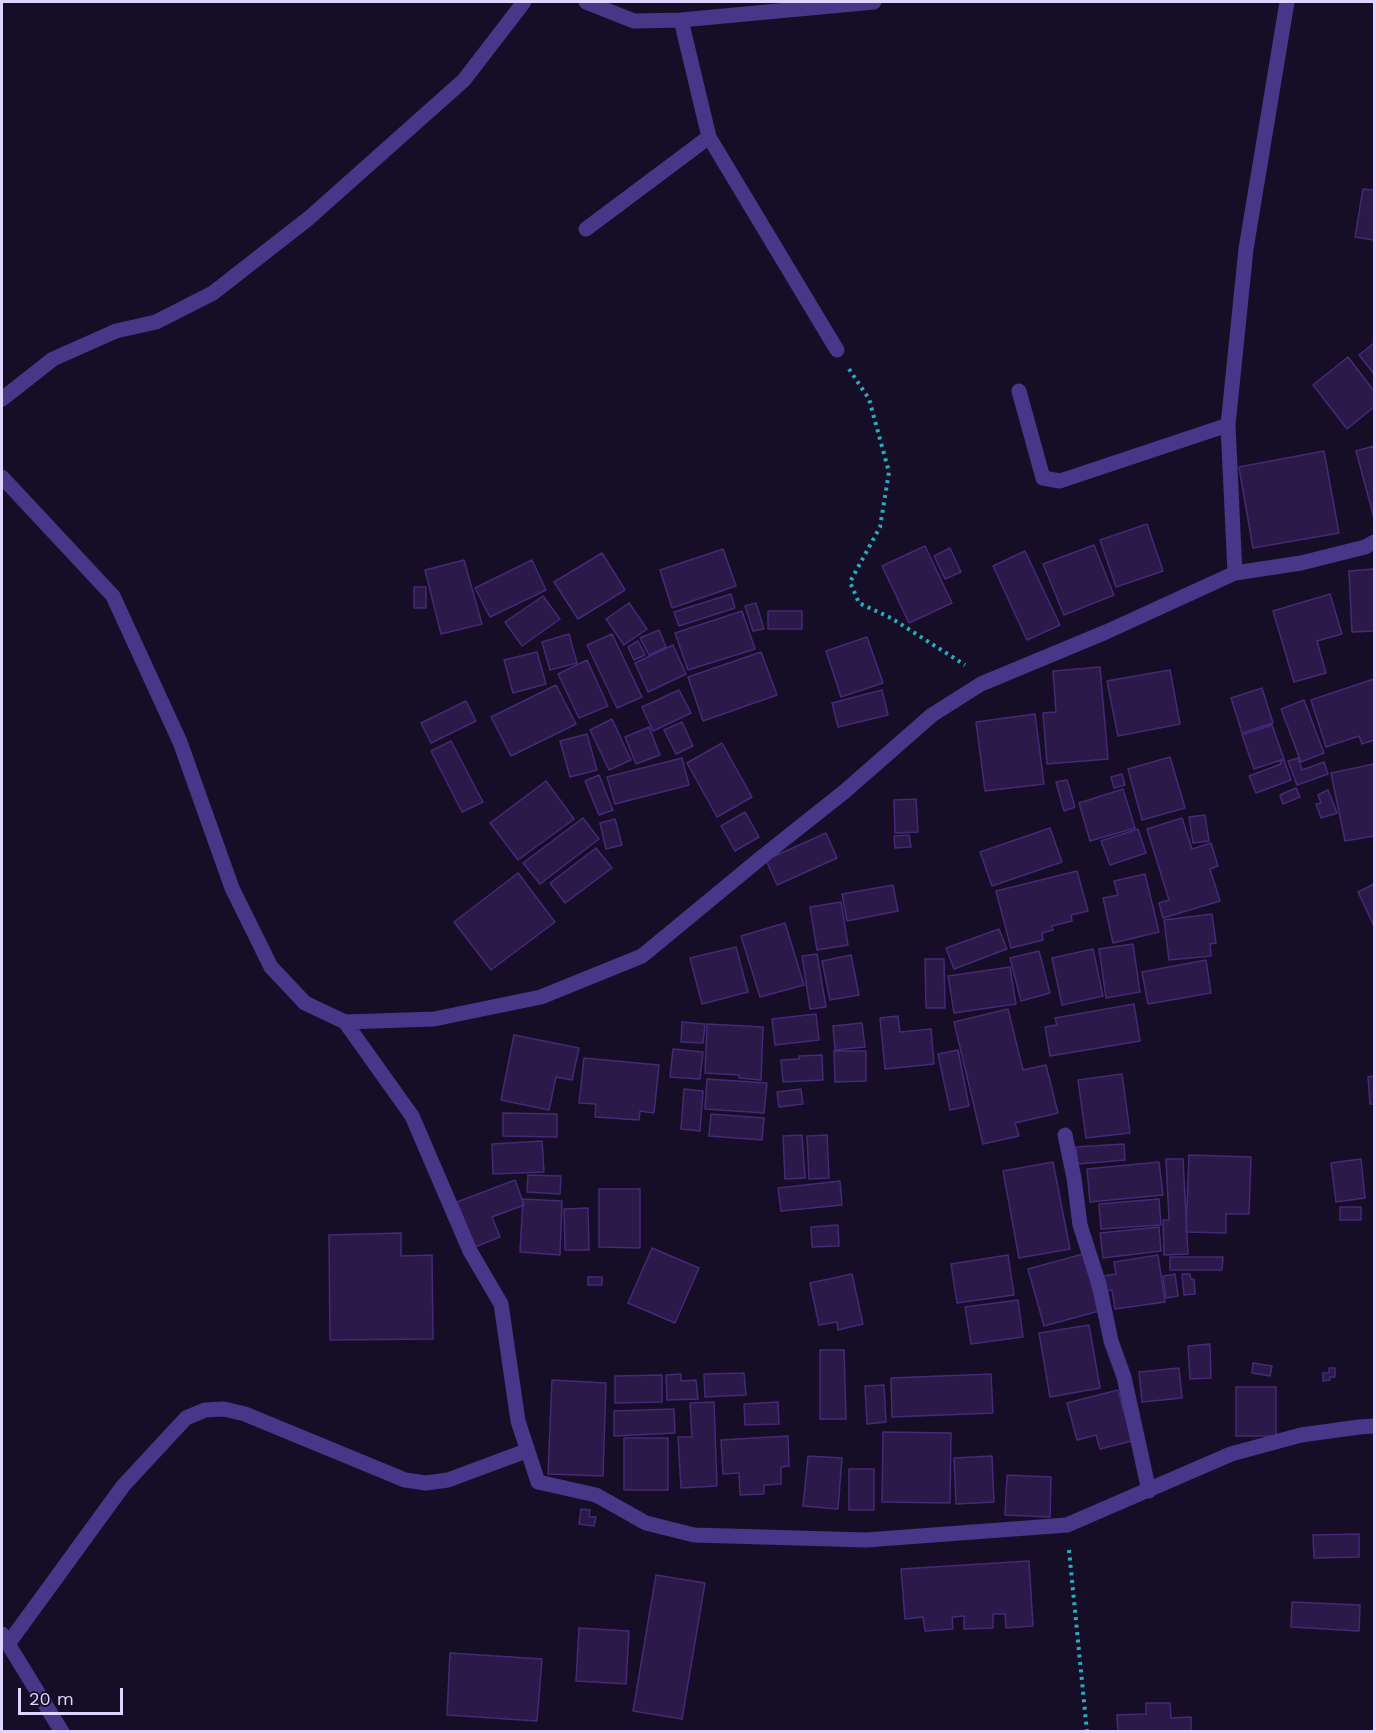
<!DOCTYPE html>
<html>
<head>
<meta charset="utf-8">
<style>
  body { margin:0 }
  #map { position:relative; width:1376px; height:1733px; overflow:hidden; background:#160e27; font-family:"Work Sans",sans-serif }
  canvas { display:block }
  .frame { position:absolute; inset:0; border:3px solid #e0d3ff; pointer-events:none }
  .scale { position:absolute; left:18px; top:1688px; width:105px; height:27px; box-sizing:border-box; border:3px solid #e0d3ff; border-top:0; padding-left:8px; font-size:18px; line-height:21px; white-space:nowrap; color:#e0d3ff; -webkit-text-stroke:4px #160e27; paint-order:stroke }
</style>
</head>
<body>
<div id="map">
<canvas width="1376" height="1733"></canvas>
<div class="frame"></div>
<div class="scale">20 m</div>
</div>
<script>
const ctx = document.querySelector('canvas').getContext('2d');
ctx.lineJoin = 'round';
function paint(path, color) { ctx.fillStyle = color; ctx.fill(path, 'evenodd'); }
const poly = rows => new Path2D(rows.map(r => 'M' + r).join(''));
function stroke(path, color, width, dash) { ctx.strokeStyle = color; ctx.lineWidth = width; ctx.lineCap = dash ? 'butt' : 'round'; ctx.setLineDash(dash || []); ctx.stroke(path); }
const building = poly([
  [1363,189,1374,190,1374,240,1355,237,1363,189],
  [1374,343,1374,374,1359,355,1374,343],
  [1348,357,1374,391,1374,407,1347,429,1313,385,1348,357],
  [1374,446,1374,518,1356,451,1374,446],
  [1324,451,1339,533,1253,548,1239,467,1324,451],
  [1147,524,1163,571,1116,587,1100,540,1147,524],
  [1094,545,1114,595,1064,615,1043,564,1094,545],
  [925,546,952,603,909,623,882,566,925,546],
  [950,548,961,572,945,579,934,556,950,548],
  [723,549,736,586,672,608,660,570,723,549],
  [1025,551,1060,625,1027,640,993,566,1025,551],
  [602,553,625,590,578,619,554,582,602,553],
  [464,560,482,624,441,634,425,570,464,560],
  [532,560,546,590,490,617,475,588,532,560],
  [1374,569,1374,631,1352,632,1349,571,1374,569],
  [414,587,426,587,426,608,414,608,414,587],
  [731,594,735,608,679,626,674,612,731,594],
  [1330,594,1342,634,1317,641,1326,673,1294,682,1273,611,1330,594],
  [543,596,560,619,522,646,505,622,543,596],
  [629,603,647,629,624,645,606,619,629,603],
  [756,603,764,629,753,631,745,606,756,603],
  [742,611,755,649,688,670,675,633,742,611],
  [768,611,802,611,802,629,768,629,768,611],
  [659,630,666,647,649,655,640,638,659,630],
  [569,634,577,663,550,670,542,642,569,634],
  [612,634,642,697,617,708,587,645,612,634],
  [867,637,883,683,841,697,826,651,867,637],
  [638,641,645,655,634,660,628,647,638,641],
  [673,645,686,674,648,692,635,663,673,645],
  [537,652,546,684,513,693,504,660,537,652],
  [761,652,777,695,703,721,688,677,761,652],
  [587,660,608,706,579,718,558,674,587,660],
  [1100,667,1108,759,1047,764,1043,713,1056,712,1053,671,1100,667],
  [1170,670,1180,724,1118,736,1107,681,1170,670],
  [1374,679,1374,740,1362,744,1359,736,1326,747,1311,700,1374,679],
  [556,685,576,724,511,756,491,717,556,685],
  [1262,688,1273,723,1242,733,1231,698,1262,688],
  [679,690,691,713,653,731,642,707,679,690],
  [882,690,888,715,838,727,832,703,882,690],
  [1304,700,1324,753,1301,762,1281,709,1304,700],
  [466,701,476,721,431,743,421,723,466,701],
  [1035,714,1044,784,985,791,976,722,1035,714],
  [612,719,631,760,609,770,590,730,612,719],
  [682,722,693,746,676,754,664,730,682,722],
  [1272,725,1284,759,1254,769,1242,735,1272,725],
  [649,727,660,755,636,764,625,737,649,727],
  [587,734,597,770,570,777,560,741,587,734],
  [451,741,483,802,462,812,431,751,451,741],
  [722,743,752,797,717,817,687,763,722,743],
  [1170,757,1185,808,1142,820,1128,769,1170,757],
  [682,758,689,785,615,804,607,777,682,758],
  [1298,758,1302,770,1324,762,1328,774,1297,785,1288,761,1298,758],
  [1284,760,1291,780,1256,793,1249,776,1281,764,1280,761,1284,760],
  [1374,764,1374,836,1345,841,1331,773,1374,764],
  [1122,774,1125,785,1114,788,1111,777,1122,774],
  [599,775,613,810,599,815,585,781,599,775],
  [1067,780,1075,807,1064,811,1056,782,1067,780],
  [546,781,574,819,518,860,490,823,546,781],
  [1296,788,1300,797,1283,804,1280,795,1296,788],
  [1123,789,1135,828,1090,841,1079,803,1123,789],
  [1328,790,1337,813,1321,818,1316,804,1321,803,1318,795,1328,790],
  [916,799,918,832,895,833,894,800,916,799],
  [745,812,759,837,735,851,721,826,745,812],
  [1205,815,1209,841,1193,843,1189,817,1205,815],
  [583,818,599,839,540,884,523,863,583,818],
  [1182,818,1192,849,1211,843,1218,866,1210,869,1220,901,1163,918,1159,903,1169,900,1147,829,1182,818],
  [615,819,622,845,606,849,600,823,615,819],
  [1050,828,1062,862,992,886,980,852,1050,828],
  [1138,829,1146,853,1110,865,1101,841,1138,829],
  [826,833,837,858,777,885,766,860,826,833],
  [909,835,911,847,895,848,894,836,909,835],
  [596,848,612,868,565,903,550,883,596,848],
  [1077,871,1088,911,1071,915,1072,921,1052,926,1053,930,1042,933,1043,940,1011,948,996,891,1077,871],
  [518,873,555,922,491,970,454,922,518,873],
  [1145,874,1159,932,1113,943,1103,898,1118,895,1114,881,1145,874],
  [1374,884,1374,926,1358,892,1374,884],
  [893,885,898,911,847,921,842,894,893,885],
  [841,902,848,945,817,950,810,907,841,902],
  [1212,914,1216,943,1210,944,1211,956,1169,960,1164,920,1212,914],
  [785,923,804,985,760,997,741,936,785,923],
  [999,929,1007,949,954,969,946,948,999,929],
  [1133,944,1140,992,1106,998,1099,949,1133,944],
  [736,947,748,992,702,1004,690,958,736,947],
  [1093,949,1103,996,1062,1005,1052,958,1093,949],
  [1039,951,1050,993,1021,1001,1010,958,1039,951],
  [817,954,826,1007,810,1009,802,956,817,954],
  [851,955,859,995,830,1000,822,961,851,955],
  [925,959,944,959,945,1008,926,1008,925,959],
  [1206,960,1211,993,1148,1004,1142,972,1206,960],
  [1010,967,1016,1004,954,1013,948,976,1010,967],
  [1134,1004,1140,1041,1050,1056,1045,1027,1057,1025,1055,1018,1134,1004],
  [1008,1009,1023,1070,1046,1065,1058,1113,1015,1123,1019,1136,983,1144,954,1022,1008,1009],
  [816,1014,819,1040,775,1045,772,1019,816,1014],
  [898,1016,900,1032,931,1029,934,1064,885,1069,880,1018,898,1016],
  [682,1022,705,1024,703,1043,681,1042,682,1022],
  [862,1023,865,1047,835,1050,833,1026,862,1023],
  [707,1024,763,1027,761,1080,739,1078,739,1075,705,1073,707,1024],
  [514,1035,579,1048,572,1080,556,1077,549,1110,501,1100,514,1035],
  [673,1049,703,1052,700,1079,670,1077,673,1049],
  [958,1050,969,1106,950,1110,938,1054,958,1050],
  [834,1051,866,1051,866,1081,835,1082,834,1051],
  [822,1055,823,1080,783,1082,781,1060,799,1059,799,1056,822,1055],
  [584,1058,659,1065,654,1113,640,1111,639,1120,595,1117,596,1104,579,1103,584,1058],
  [1122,1074,1130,1133,1086,1138,1078,1080,1122,1074],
  [1374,1076,1374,1104,1370,1104,1368,1077,1374,1076],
  [707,1079,767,1083,764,1113,705,1109,707,1079],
  [684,1089,703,1091,700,1131,681,1129,684,1089],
  [801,1089,803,1104,779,1107,777,1092,801,1089],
  [503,1113,557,1114,557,1137,503,1136,503,1113],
  [711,1114,764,1118,762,1140,709,1136,711,1114],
  [802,1135,805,1178,785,1179,783,1136,802,1135],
  [827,1135,829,1178,809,1179,807,1136,827,1135],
  [542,1141,544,1172,493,1174,492,1144,542,1141],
  [1124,1144,1125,1160,1078,1164,1076,1147,1124,1144],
  [1189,1155,1251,1157,1249,1214,1226,1214,1226,1233,1186,1232,1189,1155],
  [1166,1159,1183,1159,1188,1254,1164,1255,1163,1220,1169,1220,1166,1159],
  [1361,1159,1365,1198,1336,1202,1331,1163,1361,1159],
  [1053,1162,1070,1249,1019,1258,1003,1171,1053,1162],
  [1159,1162,1163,1195,1090,1202,1087,1169,1159,1162],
  [528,1175,561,1176,560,1194,527,1192,528,1175],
  [515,1180,524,1205,492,1217,500,1237,475,1247,457,1202,515,1180],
  [840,1181,842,1205,781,1211,778,1188,840,1181],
  [599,1189,640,1189,640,1248,599,1247,599,1189],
  [523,1199,562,1201,560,1255,520,1252,523,1199],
  [1159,1199,1161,1225,1101,1229,1099,1204,1159,1199],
  [1340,1207,1361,1207,1361,1220,1340,1220,1340,1207],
  [588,1208,589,1250,565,1250,564,1209,588,1208],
  [838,1225,839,1246,812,1247,811,1227,838,1225],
  [1159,1227,1161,1251,1103,1258,1100,1233,1159,1227],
  [401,1233,401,1256,432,1255,433,1339,330,1340,329,1235,401,1233],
  [652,1248,699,1268,675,1323,628,1303,652,1248],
  [1083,1254,1099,1311,1044,1326,1028,1269,1083,1254],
  [1008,1255,1014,1295,957,1303,951,1264,1008,1255],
  [1158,1255,1165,1302,1115,1309,1112,1290,1105,1291,1103,1276,1116,1274,1114,1262,1158,1255],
  [1170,1257,1223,1257,1222,1270,1170,1270,1170,1257],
  [852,1274,863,1324,838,1330,837,1322,819,1325,810,1283,852,1274],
  [1175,1274,1178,1296,1166,1298,1163,1276,1175,1274],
  [1182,1274,1190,1274,1191,1280,1194,1279,1195,1294,1184,1295,1182,1274],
  [588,1277,602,1277,602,1285,588,1285,588,1277],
  [1018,1300,1023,1337,971,1344,965,1307,1018,1300],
  [1089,1325,1100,1388,1050,1397,1039,1333,1089,1325],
  [1210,1344,1211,1378,1190,1379,1188,1346,1210,1344],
  [820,1350,844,1350,846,1419,820,1419,820,1350],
  [1253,1363,1272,1366,1270,1376,1252,1373,1253,1363],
  [1179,1368,1182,1398,1142,1402,1139,1372,1179,1368],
  [1329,1368,1335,1368,1335,1377,1330,1377,1330,1380,1323,1381,1323,1373,1329,1373,1329,1368],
  [744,1373,746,1395,705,1397,704,1374,744,1373],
  [681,1374,681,1381,696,1380,698,1399,667,1400,666,1375,681,1374],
  [991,1374,993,1413,892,1417,891,1378,991,1374],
  [662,1375,662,1402,615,1403,615,1376,662,1375],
  [552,1380,606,1383,603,1476,548,1474,552,1380],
  [884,1385,886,1422,867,1424,865,1386,884,1385],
  [1236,1387,1276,1387,1276,1436,1236,1436,1236,1387],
  [1118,1390,1132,1441,1100,1449,1096,1435,1077,1440,1067,1403,1118,1390],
  [714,1402,717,1486,681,1488,678,1437,692,1437,690,1403,714,1402],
  [778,1402,779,1424,745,1425,744,1404,778,1402],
  [674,1409,675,1433,614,1436,614,1411,674,1409],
  [883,1432,951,1433,950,1503,882,1502,883,1432],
  [788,1436,789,1466,781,1467,781,1484,764,1485,764,1494,740,1495,739,1473,723,1474,721,1440,788,1436],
  [624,1438,668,1438,668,1490,624,1490,624,1438],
  [808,1456,842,1458,838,1509,803,1506,808,1456],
  [992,1456,994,1502,956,1504,954,1458,992,1456],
  [849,1469,874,1469,874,1510,849,1510,849,1469],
  [1007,1475,1051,1477,1050,1517,1005,1515,1007,1475],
  [581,1509,590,1510,589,1517,596,1517,594,1526,579,1524,581,1509],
  [1359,1534,1359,1557,1314,1558,1313,1535,1359,1534],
  [1029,1561,1033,1626,1006,1628,1005,1614,993,1614,993,1628,964,1629,964,1616,952,1617,953,1629,925,1631,923,1617,905,1619,901,1569,1029,1561],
  [656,1575,705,1583,682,1719,633,1711,656,1575],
  [1292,1602,1360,1605,1359,1631,1291,1627,1292,1602],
  [579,1628,629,1631,626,1684,576,1681,579,1628],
  [450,1653,542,1659,537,1721,447,1715,450,1653],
  [1146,1703,1170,1703,1171,1718,1191,1717,1191,1732,1118,1732,1117,1715,1146,1714,1146,1703]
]);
paint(building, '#2b1949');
stroke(building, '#462976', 1.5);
stroke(poly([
  [849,369,869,399,889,472,880,527,850,582,859,603,891,618,965,665],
  [1069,1550,1087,1732]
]), '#28adbf', 4, [3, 4.5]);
stroke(poly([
  [586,2,634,21,681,20,874,2],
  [709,137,837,350],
  [586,229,709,137,681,20],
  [1019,391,1043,478,1060,481,1228,425],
  [2,399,53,359,116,331,156,322,213,293,309,218,464,80,524,2],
  [2,477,113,596,180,742,232,888,271,967,305,1003,345,1022,434,1019,541,997,642,956,762,857,844,792,932,715,981,684,1106,632,1235,573,1301,563,1365,547,1374,542],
  [1235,573,1228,425,1246,249,1287,2],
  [345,1022,412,1116,470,1251,501,1304,518,1421,538,1482,596,1495,646,1523,694,1535,866,1540,1067,1525,1231,1454,1301,1435,1359,1427,1374,1426],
  [1065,1135,1074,1178,1080,1225,1099,1284,1111,1341,1124,1377,1149,1491],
  [2,1634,62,1732],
  [8,1644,123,1486,186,1418,205,1410,224,1409,245,1414,405,1480,426,1483,448,1480,526,1451]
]), '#483688', 15);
</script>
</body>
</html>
